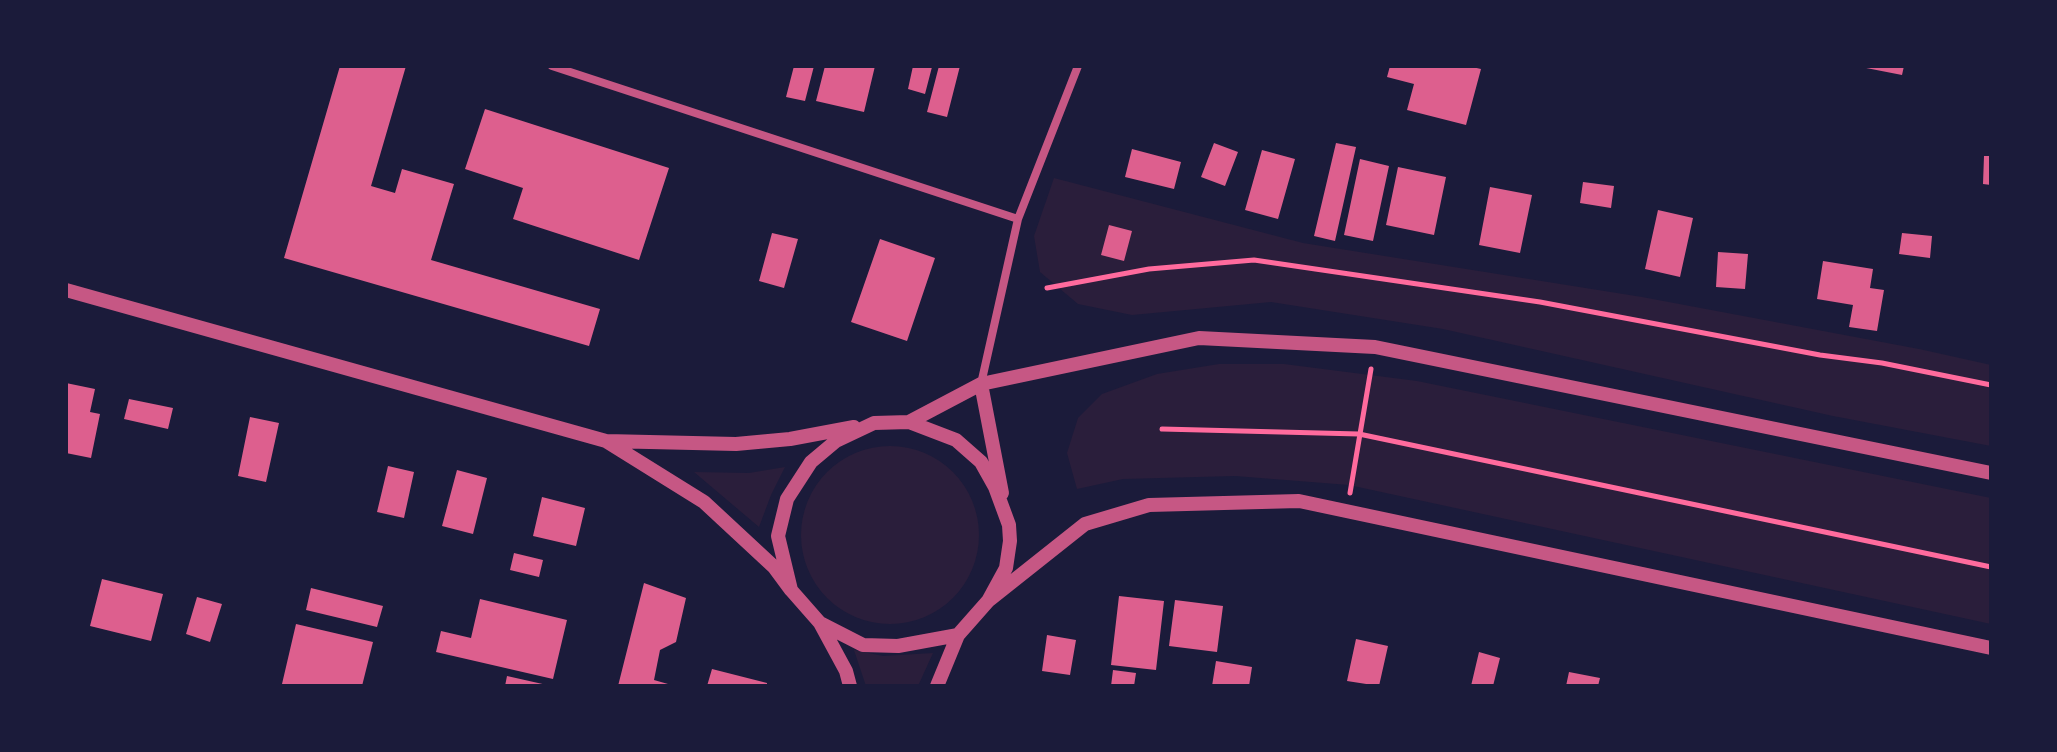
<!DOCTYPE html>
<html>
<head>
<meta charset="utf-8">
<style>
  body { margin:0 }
  #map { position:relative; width:2057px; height:752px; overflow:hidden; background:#1b1b3a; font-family:"Alegreya Sans",sans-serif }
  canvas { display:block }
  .frame { position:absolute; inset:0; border:68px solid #1b1b3a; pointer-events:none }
</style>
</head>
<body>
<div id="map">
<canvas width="2057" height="752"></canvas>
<div class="frame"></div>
</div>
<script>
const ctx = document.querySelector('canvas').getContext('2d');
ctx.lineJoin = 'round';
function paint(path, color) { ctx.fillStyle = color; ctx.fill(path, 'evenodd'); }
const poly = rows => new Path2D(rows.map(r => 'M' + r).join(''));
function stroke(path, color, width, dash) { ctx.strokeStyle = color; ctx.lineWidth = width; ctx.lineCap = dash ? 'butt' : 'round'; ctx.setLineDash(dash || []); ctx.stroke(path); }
paint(poly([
  [1054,178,1303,243,1642,297,1919,349,1991,365,1991,446,1833,416,1443,329,1271,302,1132,315,1078,304,1040,272,1034,236],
  [1219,364,1284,364,1417,381,1991,498,1991,624,1349,485,1235,476,1123,479,1077,489,1067,453,1078,418,1102,394,1157,374],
  '801 535a89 89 0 1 1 178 0a89 89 0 1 1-178 0Z',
  [785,467,771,495,759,527,694,472,749,473],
  [854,650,883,656,933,653,918,686,866,686]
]), '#2a1e3b');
paint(poly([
  [340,66,406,66,371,186,395,193,402,169,454,184,431,260,600,309,589,346,284,258],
  [794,66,814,66,805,101,786,97],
  [825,66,875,66,864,112,816,101],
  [913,66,932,67,925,94,908,89],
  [939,66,960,66,947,117,927,112],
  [1390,66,1468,66,1481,69,1466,125,1407,110,1414,84,1387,77],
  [1856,66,1904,66,1902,75],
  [485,109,669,168,639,260,513,219,523,188,465,169],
  [1214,143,1238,152,1225,186,1201,177],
  [1336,143,1356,147,1335,241,1314,236],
  [1132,149,1181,162,1174,189,1125,177],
  [1262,150,1295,159,1278,219,1245,210],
  [1984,156,1991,156,1991,185,1983,184],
  [1360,159,1389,166,1373,241,1344,235],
  [1398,167,1446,177,1434,235,1386,225],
  [1583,182,1614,186,1611,208,1580,203],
  [1490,187,1532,195,1520,253,1479,245],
  [1658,210,1693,218,1680,277,1645,269],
  [1109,225,1132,231,1124,261,1101,255],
  [772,233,798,239,784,288,759,281],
  [1902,233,1932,236,1930,258,1899,254],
  [880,239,935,258,907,341,851,322],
  [1718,252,1748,254,1745,289,1716,287],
  [1823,261,1873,269,1870,288,1884,290,1877,331,1849,327,1853,305,1817,299],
  [66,383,95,389,90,412,100,414,91,458,66,453],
  [129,399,173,408,168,429,124,419],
  [250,417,279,423,266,482,238,476],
  [388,466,414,472,404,518,377,512],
  [457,470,487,478,473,534,442,526],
  [542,497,585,508,576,546,533,536],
  [514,553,543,560,539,577,510,570],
  [102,579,163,594,151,641,90,626],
  [644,583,686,598,676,642,660,650,654,680,675,686,618,686],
  [311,588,383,606,377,627,306,610],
  [1119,596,1164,601,1156,670,1111,665],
  [197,597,222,604,210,642,186,634],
  [480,599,567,620,553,679,436,652,441,631,471,638],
  [1175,600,1223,606,1217,652,1169,646],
  [296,624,373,642,362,686,282,684],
  [1047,635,1076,640,1070,675,1042,671],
  [1356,639,1388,646,1379,686,1347,681],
  [1479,652,1500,658,1493,686,1471,686],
  [1216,661,1252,667,1249,686,1212,686],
  [712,669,767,683,767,686,707,686],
  [1113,670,1136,673,1134,686,1111,686],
  [1569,672,1600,678,1598,686,1566,686],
  [507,676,547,685,546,686,505,686]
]), '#dd5f8e');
stroke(poly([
  [1047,288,1149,269,1254,260,1540,302,1820,355,1882,363,1991,385],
  [1162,429,1359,434,1991,567],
  [1350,493,1371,369]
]), '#ff6b9d', 5);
stroke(poly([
  [552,66,1018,219],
  [981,384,1018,219,1078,66]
]), '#c65784', 8);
stroke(poly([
  [66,290,606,441,736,444,790,439,854,427],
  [981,384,1002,493],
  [909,422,981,384,1199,338,1375,347,1991,473],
  [606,441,704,502,774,567,791,590,820,623,863,645,898,646,958,635,988,601,1006,568,1010,541,1009,525,995,487,981,462,956,440,909,422,874,423,836,441,811,462,787,499,778,536,791,590],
  [988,601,1085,524,1149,505,1299,501,1991,648],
  [820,623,846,671,850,686],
  [937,686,958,635]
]), '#c65784', 14);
</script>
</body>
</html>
